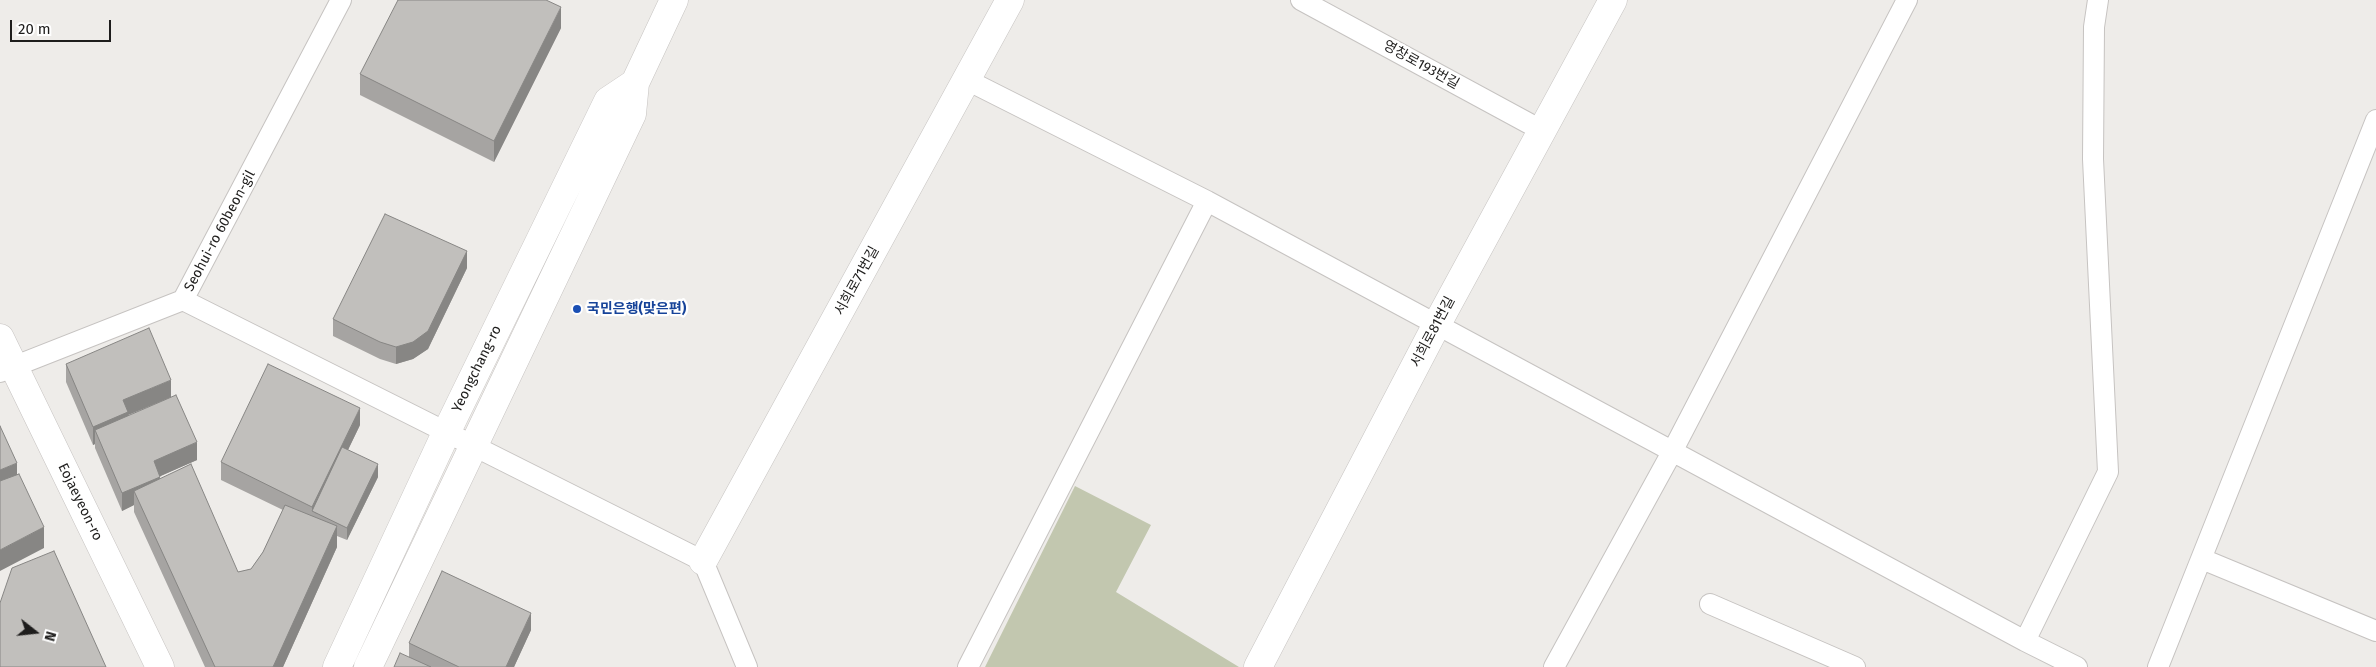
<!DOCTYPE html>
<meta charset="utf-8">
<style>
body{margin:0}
#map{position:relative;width:2376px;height:667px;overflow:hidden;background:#eeece9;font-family:"Fira Sans",sans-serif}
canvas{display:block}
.north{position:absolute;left:10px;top:607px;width:50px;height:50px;-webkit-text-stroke:4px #fff;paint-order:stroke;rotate:106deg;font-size:14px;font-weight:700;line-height:20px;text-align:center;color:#1e1d1c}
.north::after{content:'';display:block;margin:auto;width:18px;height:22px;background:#1e1d1c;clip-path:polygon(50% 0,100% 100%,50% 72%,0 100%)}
.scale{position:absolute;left:10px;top:20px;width:101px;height:22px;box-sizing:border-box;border:2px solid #1e1d1c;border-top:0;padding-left:6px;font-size:15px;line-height:18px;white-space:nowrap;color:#1e1d1c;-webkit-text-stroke:4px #fff;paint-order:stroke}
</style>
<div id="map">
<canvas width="2376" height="667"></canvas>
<div class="north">N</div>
<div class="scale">20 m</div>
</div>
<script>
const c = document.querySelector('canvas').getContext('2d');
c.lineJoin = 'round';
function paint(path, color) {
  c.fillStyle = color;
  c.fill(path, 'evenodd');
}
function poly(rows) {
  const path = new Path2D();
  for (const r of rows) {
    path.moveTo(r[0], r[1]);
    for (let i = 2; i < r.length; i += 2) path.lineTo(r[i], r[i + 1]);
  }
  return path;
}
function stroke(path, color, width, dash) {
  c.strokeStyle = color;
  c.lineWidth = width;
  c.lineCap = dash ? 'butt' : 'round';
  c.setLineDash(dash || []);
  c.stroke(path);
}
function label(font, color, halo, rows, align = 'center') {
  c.font = font + ' "Fira Sans","Noto Sans KR",sans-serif';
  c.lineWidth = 4.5;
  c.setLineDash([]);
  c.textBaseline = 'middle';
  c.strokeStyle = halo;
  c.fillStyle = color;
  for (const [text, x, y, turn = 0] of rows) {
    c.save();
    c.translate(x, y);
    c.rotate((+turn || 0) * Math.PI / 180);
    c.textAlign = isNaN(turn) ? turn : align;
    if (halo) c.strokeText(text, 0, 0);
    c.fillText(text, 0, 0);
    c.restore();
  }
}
paint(poly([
 [1075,486,1151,525,1116,592,1239,667,985,667]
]), '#c2c7af');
const lane = poly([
 [1301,0,1541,130],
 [967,80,1207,201,2025,641,2077,667],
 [183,300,703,561,747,667],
 [0,372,183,300,341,0],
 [2202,559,2376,631],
 [1710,604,1855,667],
 [2025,641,2108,472,2093,159,2094,27,2098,0],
 [968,667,1207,201],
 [1554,667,1672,452,1907,0],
 [2158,667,2376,120]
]);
const street = poly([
 [703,561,1010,0],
 [1258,667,1437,324,1613,0]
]);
const secondary = poly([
 [0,338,160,667],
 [337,667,446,433,608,101,635,83],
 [368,667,632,114,635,83,674,0]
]);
stroke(lane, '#c6c3c1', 22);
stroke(street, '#c6c3c1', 29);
stroke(secondary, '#c6c3c1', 29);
stroke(lane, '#fff', 20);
stroke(street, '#fff', 28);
stroke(secondary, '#fff', 28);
paint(poly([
 [561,28,494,162,360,95,360,74],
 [467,268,428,349,413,359,396,364,380,359,333,336,333,319],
 [66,364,171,397,197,460,160,476,160,479,238,572,251,569,263,552,283,510,221,480,221,462,360,425,348,450,378,477,347,540,337,536,337,547,283,667,205,667,134,512,134,505,122,511,95,448,95,444,93,445,66,382],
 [168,399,128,416,128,415],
 [531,630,514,667,394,667,409,657,409,643]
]), '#a6a4a2');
paint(poly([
 [561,7,561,28,494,162,494,141],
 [467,251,467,268,428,349,413,359,396,364,396,347],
 [171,380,171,397,128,415,128,429,95,430,95,444,93,445,93,427,123,400],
 [360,408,360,425,317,514,312,511,312,507],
 [197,442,197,460,154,479,154,461],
 [17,463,17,480,0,488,0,470],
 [378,464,378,477,347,540,347,528],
 [160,477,160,494,134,491,134,505,122,511,122,493],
 [337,526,337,547,283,667,273,667],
 [44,527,44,548,0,571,0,550],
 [531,613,531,630,514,667,506,667]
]), '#878684');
const building = poly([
 [398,0,546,0,561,7,494,141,360,74,398,0],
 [385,214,467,251,428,331,413,342,396,347,380,342,333,319,385,214],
 [149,328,171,380,123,400,128,412,93,427,66,364,149,328],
 [268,364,360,408,312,507,221,462,268,364],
 [176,395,197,442,154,461,160,477,122,493,95,430,176,395],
 [0,426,17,463,0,470,0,426],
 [342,447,378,464,347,528,312,511,342,447],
 [191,464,238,572,251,569,263,552,285,505,337,526,273,667,215,667,134,491,191,464],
 [19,474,44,527,0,550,0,481,19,474],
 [54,551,106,667,0,667,0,603,12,568,54,551],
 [442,571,531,613,506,667,459,667,409,643,442,571],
 [400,653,431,667,394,667,400,653]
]);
paint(building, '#c1bfbc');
stroke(building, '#878684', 1);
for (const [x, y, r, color] of [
 [577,309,5,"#1a4fb4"]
]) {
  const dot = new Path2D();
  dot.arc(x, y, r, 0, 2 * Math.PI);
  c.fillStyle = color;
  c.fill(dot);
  stroke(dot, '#fff', 2);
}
label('14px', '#1e1d1c', '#fff', [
 ["영창로193번길",1421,65,29],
 ["Seohui-ro 60beon-gil",220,231,-62],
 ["서희로71번길",857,281,-61],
 ["서희로81번길",1433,332,-62],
 ["Yeongchang-ro",477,369,-64],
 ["Eojaeyeon-ro",80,502,64]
]);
label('bold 14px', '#164399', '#fff', [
 ["국민은행(맞은편)",587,309]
], 'left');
</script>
